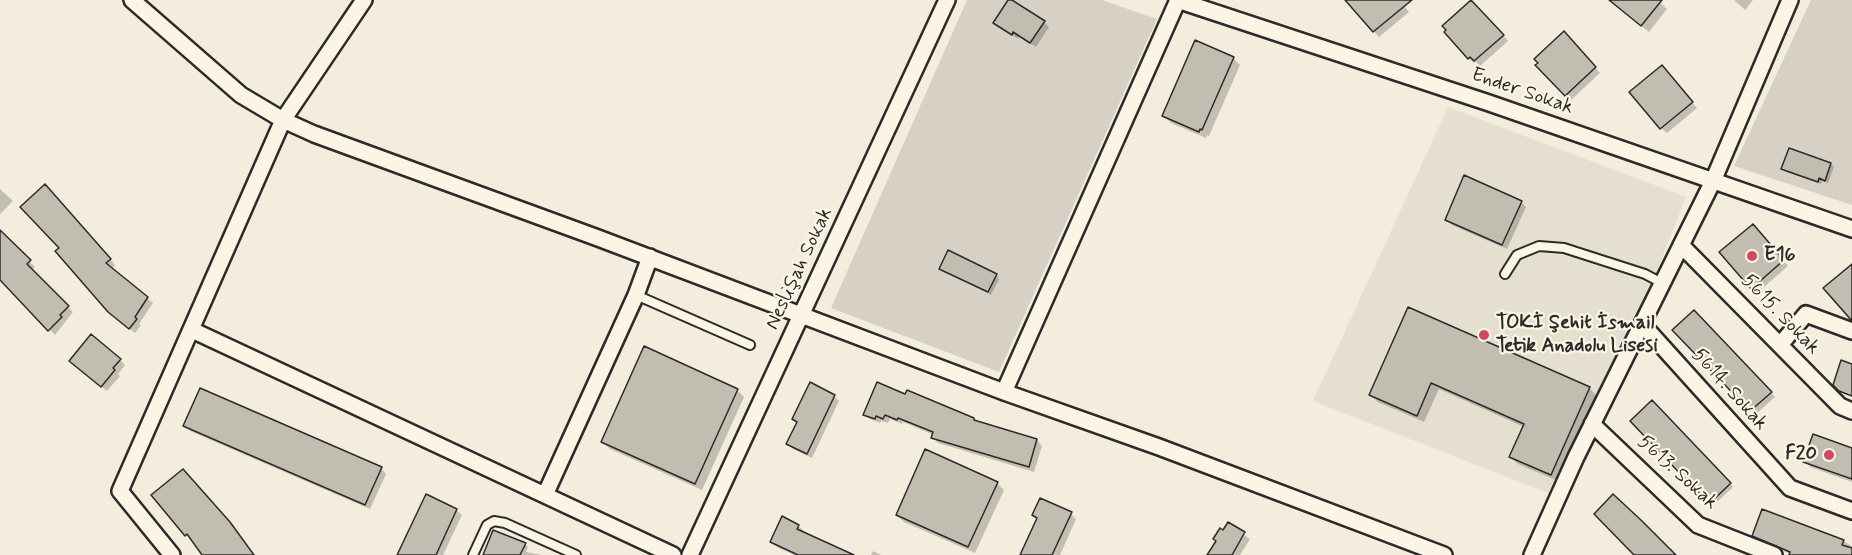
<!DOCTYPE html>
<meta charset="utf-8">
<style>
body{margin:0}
canvas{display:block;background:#f4edde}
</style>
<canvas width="1852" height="555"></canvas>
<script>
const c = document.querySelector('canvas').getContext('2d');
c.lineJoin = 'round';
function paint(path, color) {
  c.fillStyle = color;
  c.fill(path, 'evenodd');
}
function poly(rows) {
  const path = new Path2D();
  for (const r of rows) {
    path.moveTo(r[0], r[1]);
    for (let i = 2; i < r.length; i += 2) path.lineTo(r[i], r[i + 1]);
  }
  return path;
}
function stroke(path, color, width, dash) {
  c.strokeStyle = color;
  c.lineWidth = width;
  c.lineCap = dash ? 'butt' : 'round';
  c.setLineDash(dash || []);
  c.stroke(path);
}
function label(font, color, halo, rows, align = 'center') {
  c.font = font + ' Mynerve,sans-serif';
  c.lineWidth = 4.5;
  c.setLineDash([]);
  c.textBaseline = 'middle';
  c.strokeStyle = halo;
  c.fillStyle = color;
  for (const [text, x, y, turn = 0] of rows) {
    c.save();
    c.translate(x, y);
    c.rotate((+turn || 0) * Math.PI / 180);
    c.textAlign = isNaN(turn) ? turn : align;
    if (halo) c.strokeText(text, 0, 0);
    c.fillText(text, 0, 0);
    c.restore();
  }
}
paint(poly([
 [1448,107,1686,197,1658,268,1548,493,1313,401]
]), '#e5dfd0');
paint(poly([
 [967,0,1102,0,1157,19,999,372,831,308],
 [1811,0,1852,0,1852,205,1734,166]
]), '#d6d1c4');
paint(poly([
 [1347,0,1399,0,1409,12,1379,37],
 [1609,0,1657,0,1667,9,1649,32],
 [1734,0,1753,0,1745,10],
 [1472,1,1508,41,1480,66,1476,62,1474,63,1469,58,1444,26],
 [1044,22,1049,27,1036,47,1019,36,1018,39,995,23],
 [1569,38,1600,73,1571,100,1538,65],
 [1233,58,1240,65,1209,136,1207,135,1206,138,1171,123,1164,116],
 [1667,72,1697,108,1667,133,1661,128],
 [1830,164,1834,167,1828,183,1822,181,1821,184,1786,172,1783,168],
 [0,189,13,201,0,214],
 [51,191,115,265,111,269,153,303,139,324,141,325,135,333,115,317,61,249],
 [1521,202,1526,207,1507,249,1452,225,1446,220],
 [1758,231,1788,266,1757,293,1752,288],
 [4,236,35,267,31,270,73,312,55,335,0,278,0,239],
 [941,269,996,275,999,279,991,295],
 [1409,309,1589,388,1596,395,1558,481,1518,464,1511,457,1524,427,1439,389,1424,422,1378,402,1371,395],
 [1694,312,1775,397,1756,414,1674,330],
 [120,360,125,365,118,374,120,376,107,391,76,366],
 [878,384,976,422,1037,440,1042,446,1034,472,938,443,932,437,934,435,903,422,902,424,890,419,888,423,881,421,880,423,870,419,865,414],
 [737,390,744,397,702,490,610,449,603,442],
 [834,396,839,401,812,458,793,449,788,443,798,423,794,419],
 [1652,402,1733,487,1713,506,1632,421],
 [185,425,381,468,386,474,370,509,190,431],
 [1852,450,1852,482,1810,467,1805,461],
 [997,483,1004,490,975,553,904,522,897,515],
 [456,510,462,515,443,555,399,555],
 [1071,514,1076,519,1060,555,1022,555,1038,520,1033,515],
 [1228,524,1250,539,1240,555,1209,555],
 [798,526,804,531,803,533,850,555,794,555,777,547,772,542],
 [1754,536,1843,541,1852,546,1852,555,1793,555,1757,539],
 [525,544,528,547,526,552,542,555,485,555],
 [873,551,881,555,871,555]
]), '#0003');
const building = poly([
 [1008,0,1012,0,1045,21,1030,43,1013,32,1012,35,993,23,1008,0],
 [1345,0,1412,0,1373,32,1345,0],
 [1471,0,1504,35,1474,61,1470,57,1468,59,1444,32,1446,30,1442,26,1471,0],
 [1609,0,1662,0,1641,26,1609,0],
 [1564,31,1596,67,1565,96,1535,65,1538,63,1534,59,1564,31],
 [1195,40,1234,57,1202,130,1200,129,1199,132,1162,116,1195,40],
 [1662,65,1693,102,1660,129,1629,92,1662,65],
 [1789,148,1831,163,1825,181,1819,178,1818,182,1781,169,1789,148],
 [1464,175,1522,201,1502,245,1445,220,1464,175],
 [45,184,111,259,106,263,148,297,135,317,137,319,129,329,108,312,55,251,59,248,20,207,45,184],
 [1753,224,1784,260,1751,289,1719,252,1753,224],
 [0,230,31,260,27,264,69,306,60,315,62,317,48,331,0,280,0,230],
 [948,250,997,274,988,292,939,269,948,250],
 [1852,264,1852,321,1823,288,1852,264],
 [1408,307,1590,387,1551,475,1509,457,1524,424,1431,383,1417,416,1369,395,1408,307],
 [1694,310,1772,392,1750,411,1672,330,1694,310],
 [91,334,121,359,113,368,115,370,101,387,69,361,91,334],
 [644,346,738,389,695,484,601,442,644,346],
 [1841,360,1852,364,1852,396,1839,391,1833,385,1841,360],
 [810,382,835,395,807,454,786,444,797,422,792,419,810,382],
 [877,382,905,394,907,390,974,418,974,420,1037,439,1029,467,931,438,933,432,898,418,897,420,885,415,883,419,876,416,875,419,863,415,877,382],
 [200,388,382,467,365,505,183,426,200,388],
 [1652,400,1731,483,1709,504,1630,421,1652,400],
 [1813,434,1852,448,1852,479,1803,462,1813,434],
 [925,449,998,482,968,547,896,515,925,449],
 [183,469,230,522,254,555,202,555,187,534,185,536,151,495,183,469],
 [426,494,457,509,436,555,397,555,426,494],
 [1613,494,1642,521,1676,555,1634,555,1594,514,1613,494],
 [1040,498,1072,512,1052,555,1020,555,1037,518,1032,515,1040,498],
 [1762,509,1844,540,1842,545,1852,548,1852,555,1789,555,1790,552,1752,536,1762,509],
 [782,516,799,525,797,529,854,555,798,555,770,542,782,516],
 [1228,522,1245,532,1232,555,1207,555,1216,541,1213,539,1220,528,1223,530,1228,522],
 [493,530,526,543,520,555,483,555,493,530]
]);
paint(building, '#c2bdb1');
stroke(building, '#2b2b2b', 1.5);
const service = poly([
 [1505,274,1517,255,1539,246,1564,248,1645,274,1662,283],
 [636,295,750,345],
 [473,555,487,525,494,521,505,523,576,555]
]);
const minor = poly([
 [132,0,241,95,283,120,314,134,598,238,1004,392,1159,447,1444,555],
 [1177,0,1489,103,1852,229],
 [1681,245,1840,406,1852,411],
 [1642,324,1790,488,1852,511],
 [192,330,673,555],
 [1780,345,1806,314,1852,331],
 [1004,392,1178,0],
 [1592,424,1698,525,1774,555],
 [545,495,636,295,650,257],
 [172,555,120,491,283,120,364,0],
 [690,555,947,0],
 [1532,555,1576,457,1713,181,1790,0]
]);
stroke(service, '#2b2b2b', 12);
stroke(minor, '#2b2b2b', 20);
stroke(service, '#fcf5e5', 8);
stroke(minor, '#fcf5e5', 15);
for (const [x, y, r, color] of [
 [1752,256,6,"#d1495b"],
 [1484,335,6,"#d1495b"],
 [1829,455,6,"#d1495b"]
]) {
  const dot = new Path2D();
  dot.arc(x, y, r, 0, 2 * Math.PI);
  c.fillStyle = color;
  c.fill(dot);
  stroke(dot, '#fcf5e5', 2);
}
label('20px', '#2b2b2b', '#fcf5e5', [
 ["Ender Sokak",1522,92,19],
 ["Neslişah Sokak",800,269,-65],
 ["5615. Sokak",1780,315,46],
 ["5614. Sokak",1729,390,48],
 ["5613. Sokak",1677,473,42]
]);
label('bold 20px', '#2b2b2b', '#fcf5e5', [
 ["E16",1764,256],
 ["TOKİ Şehit İsmail",1496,324],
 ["Tetik Anadolu Lisesi",1496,347],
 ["F20",1817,455,"right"]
], 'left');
</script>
